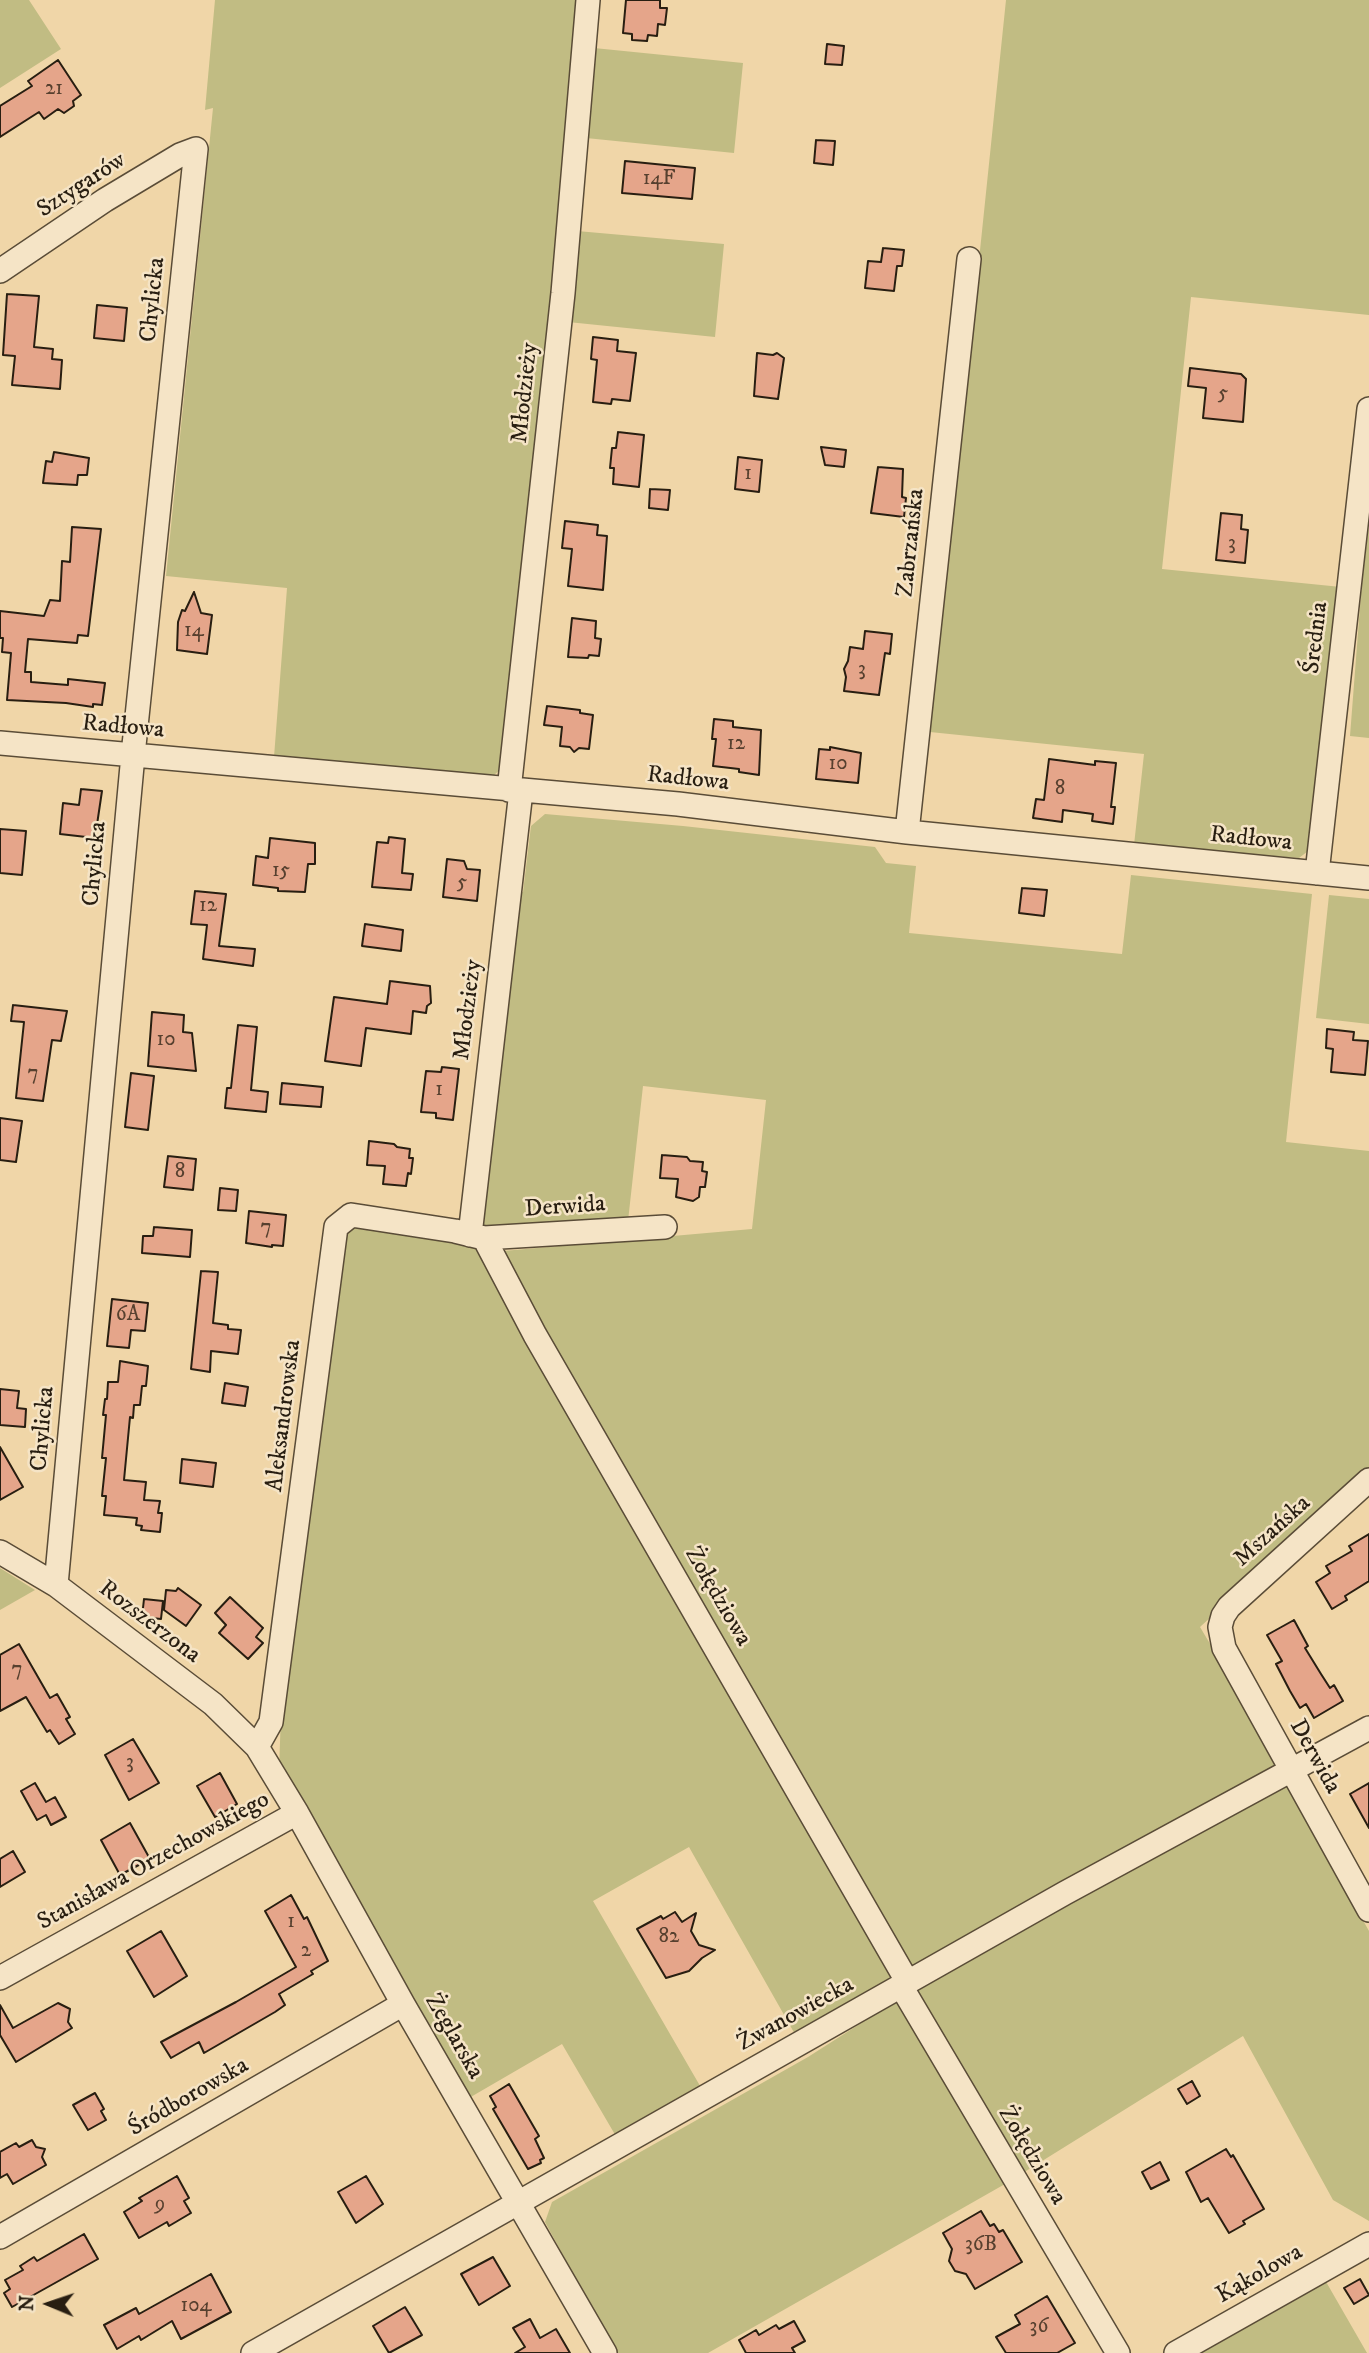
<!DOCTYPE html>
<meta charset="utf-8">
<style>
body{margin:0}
#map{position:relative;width:1369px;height:2353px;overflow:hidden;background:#f0d6a8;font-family:"IM FELL DW Pica",serif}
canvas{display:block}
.north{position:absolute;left:14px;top:2269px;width:70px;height:70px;-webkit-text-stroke:5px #f5e4c6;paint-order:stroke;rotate:272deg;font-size:19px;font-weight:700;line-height:28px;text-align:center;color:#281e11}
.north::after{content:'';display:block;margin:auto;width:24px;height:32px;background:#281e11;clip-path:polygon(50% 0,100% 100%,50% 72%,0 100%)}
</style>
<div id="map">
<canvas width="1369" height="2353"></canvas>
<div class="north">N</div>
</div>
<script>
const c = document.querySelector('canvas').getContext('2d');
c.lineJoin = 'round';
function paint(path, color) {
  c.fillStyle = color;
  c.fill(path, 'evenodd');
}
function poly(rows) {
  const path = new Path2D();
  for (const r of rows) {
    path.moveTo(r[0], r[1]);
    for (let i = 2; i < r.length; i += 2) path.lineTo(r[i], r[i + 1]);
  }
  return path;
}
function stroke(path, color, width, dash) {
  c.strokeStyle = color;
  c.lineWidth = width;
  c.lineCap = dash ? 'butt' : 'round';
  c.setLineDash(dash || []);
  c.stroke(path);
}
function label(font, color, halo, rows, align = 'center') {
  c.font = font + ' "IM FELL DW Pica",serif';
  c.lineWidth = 5;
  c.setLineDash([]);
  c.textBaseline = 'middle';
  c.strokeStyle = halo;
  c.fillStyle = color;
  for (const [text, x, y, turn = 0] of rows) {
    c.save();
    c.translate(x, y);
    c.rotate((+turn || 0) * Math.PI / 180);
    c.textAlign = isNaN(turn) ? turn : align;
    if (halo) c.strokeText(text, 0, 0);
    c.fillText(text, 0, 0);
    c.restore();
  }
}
paint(poly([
 [0,0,29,0,61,49,0,88],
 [215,0,582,0,506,764,492,777,274,757,287,588,166,576,213,108,205,110],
 [1006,0,1369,0,1369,315,1191,297,1162,569,1341,587,1316,845,1299,858,1134,845,1144,754,930,732],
 [594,48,743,63,734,153,586,138],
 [577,231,724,244,715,337,568,322],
 [1369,525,1369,738,1350,736,1362,581],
 [545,814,683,826,875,847,886,863,916,866,909,933,1122,954,1131,875,1312,894,1286,1142,1369,1151,1369,1472,1200,1627,1281,1763,909,1972,587,1406,503,1251,752,1229,766,1100,643,1086,628,1221,476,1232,515,893,523,892,531,826],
 [1329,895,1369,899,1369,1024,1316,1018],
 [348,1226,476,1243,897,1978,796,2036,689,1847,593,1901,703,2091,617,2138,562,2044,469,2098,279,1770,281,1714],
 [0,1568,35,1590,0,1610],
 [1286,1785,1369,1931,1369,2221,1333,2200,1243,2036,1018,2176,910,1987],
 [899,1999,1005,2184,708,2353,616,2353,545,2222,552,2202,808,2057],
 [1325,2280,1367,2353,1195,2353]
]), '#c1bc83');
const building = poly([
 [626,0,660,0,660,8,667,8,665,25,658,24,657,36,648,35,647,41,632,40,632,34,623,33,626,0],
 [827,44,844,46,842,65,825,64,827,44],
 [58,60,81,95,73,101,74,106,64,113,58,109,44,119,39,112,0,137,0,106,32,86,28,81,58,60],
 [816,140,835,141,833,165,814,163,816,140],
 [625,161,695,168,692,199,622,193,625,161],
 [883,248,904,250,902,266,897,266,894,291,865,288,868,261,881,262,883,248],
 [7,294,39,296,34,347,53,349,52,359,62,360,60,389,12,385,15,356,3,355,7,294],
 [97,305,127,308,124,341,94,338,97,305],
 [593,337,618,340,617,351,636,353,630,401,612,399,611,404,593,402,597,360,591,359,593,337],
 [757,353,773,355,777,353,784,358,778,399,754,396,757,353],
 [1190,368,1241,374,1246,379,1243,422,1203,418,1206,388,1188,386,1190,368],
 [618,432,644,435,639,487,613,484,614,468,610,468,612,448,616,448,618,432],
 [821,447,846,450,844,467,825,465,821,447],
 [54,452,89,458,87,475,78,475,77,485,43,483,46,461,52,462,54,452],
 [738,457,762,460,759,492,735,489,738,457],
 [878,467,903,469,902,497,906,498,904,517,871,513,878,467],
 [650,489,670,490,668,510,649,508,650,489],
 [1221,513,1242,515,1241,529,1248,530,1245,563,1216,560,1221,513],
 [565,521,598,525,597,535,607,536,603,590,568,586,572,549,562,548,565,521],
 [72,527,101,529,88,636,78,635,77,643,28,639,25,672,31,672,31,682,68,685,68,679,105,683,102,705,93,704,93,707,66,703,7,700,11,653,2,652,3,638,0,638,0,611,44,616,50,600,60,601,62,561,70,562,72,527],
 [194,592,201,613,212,615,207,654,177,650,178,622,182,610,185,611,194,592],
 [572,618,596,621,595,638,601,639,599,656,589,655,588,658,568,657,572,618],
 [865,631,892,634,890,654,885,653,879,695,844,691,846,677,844,669,848,661,850,647,863,649,865,631],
 [547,706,580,710,580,713,593,715,589,749,579,748,574,752,570,747,560,746,562,727,544,725,547,706],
 [714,719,733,721,733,727,761,730,759,775,739,772,739,769,713,766,716,739,712,739,714,719],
 [830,747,861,753,858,783,816,779,819,749,830,750,830,747],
 [1049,759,1095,765,1095,761,1116,763,1111,807,1115,807,1113,824,1092,821,1093,814,1063,810,1062,822,1033,818,1036,799,1044,800,1049,759],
 [81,789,102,791,95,838,60,834,63,803,79,805,81,789],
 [0,829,26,831,22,875,0,873,0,829],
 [389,837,405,839,402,873,413,874,411,890,372,887,377,842,388,843,389,837],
 [270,838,315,843,315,864,308,864,305,892,278,891,278,888,253,885,256,856,268,858,270,838],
 [447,859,464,861,467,869,480,870,477,901,443,897,447,859],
 [1022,888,1047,890,1044,916,1019,913,1022,888],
 [195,891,226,894,219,946,255,949,253,966,203,959,207,925,191,924,195,891],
 [365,924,403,930,401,951,362,946,365,924],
 [390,981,430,986,431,1003,427,1006,426,1013,413,1011,411,1034,366,1028,361,1066,325,1061,334,997,387,1004,390,981],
 [13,1005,67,1011,61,1041,52,1040,43,1101,16,1098,24,1022,11,1021,13,1005],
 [152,1012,184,1015,183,1032,192,1033,196,1071,148,1066,152,1012],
 [238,1025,257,1027,251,1090,268,1092,266,1112,225,1108,227,1088,231,1088,238,1025],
 [1327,1029,1354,1032,1353,1040,1368,1041,1365,1075,1331,1072,1333,1049,1326,1048,1327,1029],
 [442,1067,459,1069,453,1120,436,1118,436,1113,421,1112,426,1071,441,1072,442,1067],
 [131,1073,154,1076,148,1130,125,1127,131,1073],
 [282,1083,323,1087,321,1107,280,1104,282,1083],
 [0,1118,22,1121,16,1162,0,1160,0,1118],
 [369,1141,394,1144,397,1147,410,1149,409,1158,413,1158,411,1174,408,1173,406,1186,383,1184,385,1166,367,1165,369,1141],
 [662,1155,687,1157,690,1161,703,1162,702,1171,707,1172,705,1187,700,1187,699,1197,693,1201,676,1197,678,1179,660,1178,662,1155],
 [168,1156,196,1159,193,1190,164,1187,168,1156],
 [220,1188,238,1190,236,1211,218,1210,220,1188],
 [249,1211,286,1215,283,1246,272,1245,272,1247,246,1243,249,1211],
 [154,1227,192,1230,190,1257,142,1253,143,1236,153,1236,154,1227],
 [201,1271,218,1272,213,1323,228,1325,228,1329,241,1330,238,1354,211,1351,210,1372,191,1369,201,1271],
 [112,1299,148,1303,145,1331,131,1330,129,1348,107,1346,112,1299],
 [120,1361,148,1366,146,1386,142,1386,140,1405,134,1405,133,1418,130,1417,124,1480,146,1482,144,1500,160,1501,158,1513,162,1513,160,1532,141,1530,142,1526,136,1525,137,1518,104,1515,106,1496,102,1496,106,1458,102,1458,106,1415,103,1415,105,1399,107,1399,108,1382,118,1382,120,1361],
 [225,1383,248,1387,245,1406,222,1403,225,1383],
 [0,1389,19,1391,17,1408,26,1409,25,1427,0,1425,0,1389],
 [0,1447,23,1487,0,1500,0,1447],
 [182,1459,216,1463,213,1487,180,1483,182,1459],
 [1369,1534,1369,1581,1345,1596,1347,1600,1332,1609,1316,1582,1330,1573,1326,1566,1352,1551,1349,1546,1369,1534],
 [178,1588,201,1605,186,1626,164,1610,166,1590,176,1591,178,1588],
 [230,1597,263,1628,256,1637,263,1643,248,1659,219,1633,226,1625,215,1613,230,1597],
 [144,1599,163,1601,161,1619,142,1617,144,1599],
 [1294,1620,1308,1646,1305,1648,1321,1674,1330,1688,1334,1685,1343,1701,1314,1718,1306,1704,1300,1708,1290,1691,1276,1664,1282,1661,1267,1635,1294,1620],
 [19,1644,50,1698,57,1694,70,1717,66,1719,75,1734,59,1744,50,1730,47,1732,26,1697,0,1711,0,1655,19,1644],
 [133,1739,159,1783,129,1800,105,1755,133,1739],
 [220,1773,237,1804,215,1817,197,1786,220,1773],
 [35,1783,46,1802,55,1797,66,1817,51,1825,46,1815,37,1820,21,1791,35,1783],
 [1369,1783,1369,1828,1350,1794,1369,1783],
 [130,1823,150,1859,120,1875,101,1840,130,1823],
 [13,1851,25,1872,0,1887,0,1859,13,1851],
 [291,1895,304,1919,307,1917,328,1961,311,1971,313,1974,279,1994,285,2005,275,2012,204,2053,199,2042,171,2058,161,2042,236,2002,296,1967,265,1911,291,1895],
 [675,1912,682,1922,696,1913,691,1931,699,1945,715,1950,702,1958,689,1971,666,1978,637,1929,661,1916,663,1919,675,1912],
 [161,1931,187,1976,154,1997,127,1951,161,1931],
 [58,2003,70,2009,68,2022,72,2028,16,2062,0,2035,0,2005,13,2028,58,2003],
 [1192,2081,1200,2096,1187,2104,1178,2089,1192,2081],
 [509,2084,539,2136,535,2139,544,2158,540,2160,541,2163,528,2169,493,2109,496,2107,490,2096,509,2084],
 [95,2093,104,2109,101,2111,106,2120,88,2130,73,2105,95,2093],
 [32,2140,36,2147,45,2149,42,2157,46,2165,13,2184,7,2174,0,2178,0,2152,16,2143,19,2147,32,2140],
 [1226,2149,1231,2157,1233,2155,1264,2209,1243,2221,1245,2224,1229,2233,1208,2198,1201,2202,1186,2172,1226,2149],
 [1160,2162,1169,2180,1151,2189,1142,2172,1160,2162],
 [177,2176,189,2198,184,2201,191,2213,169,2226,167,2222,139,2238,124,2212,142,2201,139,2198,177,2176],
 [366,2176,383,2204,356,2223,338,2192,366,2176],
 [981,2211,990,2226,994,2224,999,2232,1003,2230,1022,2262,975,2289,966,2274,955,2271,949,2261,952,2249,943,2233,981,2211],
 [84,2234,98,2259,12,2307,4,2293,10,2289,5,2280,23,2270,20,2266,34,2257,37,2261,84,2234],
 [493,2257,510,2286,479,2305,461,2274,493,2257],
 [211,2274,231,2312,181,2339,172,2321,141,2340,139,2336,117,2349,104,2325,136,2308,139,2314,211,2274],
 [1360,2279,1369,2295,1354,2304,1344,2288,1360,2279],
 [1047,2296,1075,2343,1057,2353,1006,2353,996,2337,1020,2324,1015,2315,1047,2296],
 [405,2307,422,2335,389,2353,373,2326,405,2307],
 [530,2319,540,2338,556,2329,570,2353,515,2353,525,2347,513,2328,530,2319],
 [794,2321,805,2341,792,2348,795,2353,746,2353,739,2340,756,2330,759,2335,776,2325,779,2329,794,2321]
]);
paint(building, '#e5a58a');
stroke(building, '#281e11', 2);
const minor = poly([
 [0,271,105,200,180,155,196,149,133,755,56,1585],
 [0,743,678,804,907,832,1369,878],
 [509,790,563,293,588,0],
 [907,832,969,259],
 [1317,873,1369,409],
 [470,1235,521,791],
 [484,1238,535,1335,907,1981],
 [1369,1480,1229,1607,1223,1616,1220,1627,1224,1648,1369,1910],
 [0,1552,56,1585,213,1704,257,1747,297,1813,403,2004,605,2353],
 [257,1747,271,1722,336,1227,351,1215,455,1231,484,1238,665,1227],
 [0,1978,297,1813],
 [901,1986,1118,2353],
 [0,2237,403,2004],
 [253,2353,1065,1893,1369,1728],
 [1176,2353,1369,2244]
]);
stroke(minor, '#5a4c37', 26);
stroke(minor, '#f5e4c6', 23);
label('21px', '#57402f', null, [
 ["21",54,90],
 ["14F",659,180],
 ["5",1223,395],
 ["1",748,475],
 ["3",1232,545],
 ["14",194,632],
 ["3",862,671],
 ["12",736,745],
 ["10",838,765],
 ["8",1060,790],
 ["15",281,872],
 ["5",462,884],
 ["12",208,907],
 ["10",166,1041],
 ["7",33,1075],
 ["1",439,1091],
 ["8",180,1173],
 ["7",266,1229],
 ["6A",128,1316],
 ["7",17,1671],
 ["3",130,1764],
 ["1",291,1923],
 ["82",669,1938],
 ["2",306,1952],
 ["9",160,2206],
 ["36B",981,2246],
 ["104",196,2307],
 ["36",1039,2328]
]);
label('24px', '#281e11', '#f5e4c6', [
 ["Sztygarów",82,186,-33],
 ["Chylicka",154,300,-84],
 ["Młodzieży",526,393,-84],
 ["Zabrzańska",912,543,-84],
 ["Średnia",1317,638,-83],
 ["Radłowa",123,728,5],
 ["Radłowa",688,780,6],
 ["Radłowa",1251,840,6],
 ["Chylicka",96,864,-85],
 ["Młodzieży",469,1010,-83],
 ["Derwida",565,1208,-4],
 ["Aleksandrowska",285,1416,-83],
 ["Chylicka",44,1429,-85],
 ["Mszańska",1273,1532,-42],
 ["Żołędziowa",717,1597,60],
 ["Rozszerzona",149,1623,37],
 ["Derwida",1314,1757,61],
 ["Stanisława Orzechowskiego",154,1862,-29],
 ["Żwanowiecka",796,2015,-29],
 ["Żeglarska",453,2037,60],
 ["Śródborowska",189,2098,-30],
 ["Żołędziowa",1031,2156,59],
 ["Kąkolowa",1260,2275,-30]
]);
</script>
